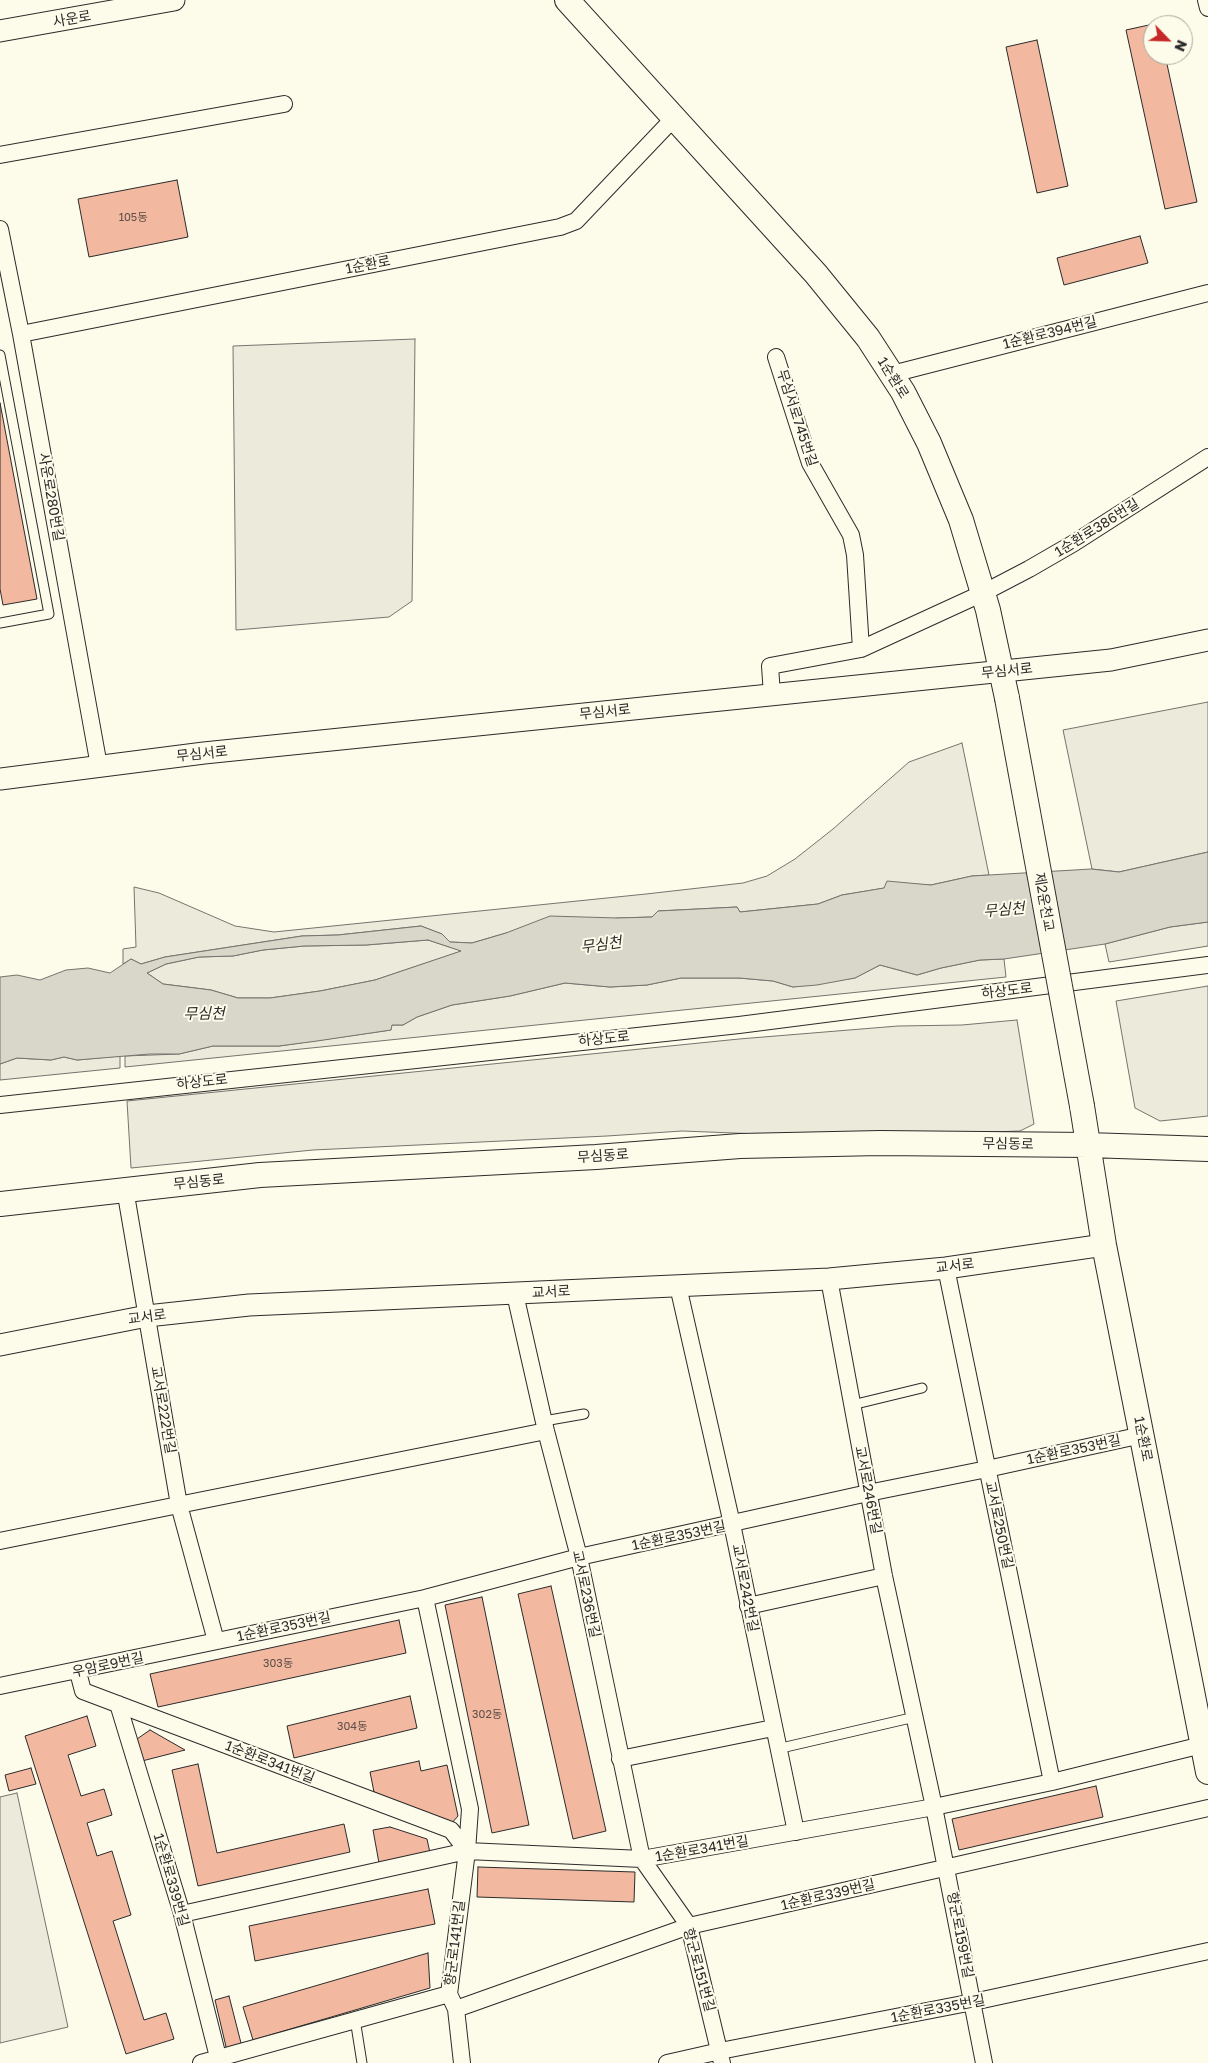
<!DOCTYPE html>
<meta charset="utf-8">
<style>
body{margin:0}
#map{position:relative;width:1208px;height:2063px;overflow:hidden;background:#fdfbea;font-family:"Golos Text",sans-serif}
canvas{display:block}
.north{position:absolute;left:1143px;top:15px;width:50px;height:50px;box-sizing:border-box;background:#fdfbea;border:1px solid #a9a89e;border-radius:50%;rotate:114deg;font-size:14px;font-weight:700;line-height:20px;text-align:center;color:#2b2b2b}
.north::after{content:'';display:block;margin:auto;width:18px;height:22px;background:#c62828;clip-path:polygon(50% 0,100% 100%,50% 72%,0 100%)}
</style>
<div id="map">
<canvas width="1208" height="2063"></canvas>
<div class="north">N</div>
</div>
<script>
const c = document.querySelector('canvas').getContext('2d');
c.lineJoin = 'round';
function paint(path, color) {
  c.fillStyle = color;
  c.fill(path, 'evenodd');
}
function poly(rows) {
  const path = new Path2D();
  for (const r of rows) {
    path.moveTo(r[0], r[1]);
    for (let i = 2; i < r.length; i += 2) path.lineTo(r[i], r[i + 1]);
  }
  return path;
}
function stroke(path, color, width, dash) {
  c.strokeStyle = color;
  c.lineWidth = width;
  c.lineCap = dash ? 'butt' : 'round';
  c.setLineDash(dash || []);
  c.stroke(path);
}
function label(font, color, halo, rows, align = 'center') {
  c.font = font + ' "Golos Text","Noto Sans KR",sans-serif';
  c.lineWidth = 4;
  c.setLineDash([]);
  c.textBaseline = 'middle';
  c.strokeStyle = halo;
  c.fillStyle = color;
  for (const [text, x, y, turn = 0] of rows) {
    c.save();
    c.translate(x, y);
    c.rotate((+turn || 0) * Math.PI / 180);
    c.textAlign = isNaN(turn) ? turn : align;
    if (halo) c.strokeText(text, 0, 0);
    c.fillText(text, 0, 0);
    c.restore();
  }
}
const green = poly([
 [415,339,412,601,389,617,236,630,233,346,415,339],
 [1208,702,1208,852,1119,872,1092,869,1063,730,1208,702],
 [962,743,989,875,972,876,931,885,911,884,885,888,842,895,818,904,740,912,737,907,658,911,652,917,617,918,506,933,472,943,450,942,442,934,421,926,338,935,302,936,165,957,141,964,131,959,123,964,123,949,136,947,134,887,159,893,235,926,274,932,646,894,743,883,767,876,795,859,833,829,909,762,962,743],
 [1208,922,1208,946,1109,962,1105,944,1170,927,1208,922],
 [428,940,462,951,375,980,320,991,270,998,238,998,211,990,163,984,147,973,166,964,199,957,233,956,263,950,304,946,366,945,428,940],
 [1004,959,1006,977,125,1067,125,1056,179,1054,213,1046,279,1046,391,1030,391,1025,403,1025,417,1017,452,1005,510,996,565,983,610,987,647,985,681,978,739,978,773,981,793,987,855,978,880,965,917,975,941,968,980,960,1004,959],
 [1208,986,1208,1116,1160,1121,1135,1108,1116,1001,1208,986],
 [1017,1020,1034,1124,1020,1131,900,1135,786,1135,682,1131,607,1136,313,1150,131,1168,127,1101,739,1039,898,1026,962,1025,1017,1020],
 [120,1056,120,1068,0,1080,0,1064,17,1058,51,1060,64,1057,77,1060,120,1056],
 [17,1793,68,2027,0,2043,0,1797,17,1793]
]);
paint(green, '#ecebdb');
stroke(green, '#74746e', 1);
const water = poly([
 [1208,852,1208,922,1170,927,1105,944,1004,959,980,960,941,968,917,975,880,965,855,978,817,985,793,987,773,981,739,978,681,978,647,985,610,987,565,983,510,996,452,1005,417,1017,403,1025,392,1025,391,1030,317,1041,279,1046,213,1046,179,1054,150,1054,77,1060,64,1057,51,1060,17,1058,0,1064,0,977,17,975,40,980,66,970,88,968,110,973,131,959,141,964,165,957,302,936,338,935,421,926,442,934,450,942,472,943,506,933,550,916,617,918,652,917,658,911,737,907,740,912,818,904,842,895,884,888,887,881,931,885,972,876,1091,869,1119,872,1208,852],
 [428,940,461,951,375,980,320,991,270,998,238,998,211,990,163,984,147,973,166,964,199,957,233,956,263,950,304,946,366,945,428,940]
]);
paint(water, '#d8d7c9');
stroke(water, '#74746e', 1);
const building = poly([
 [1158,23,1159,25,1153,25,1153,55,1165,55,1197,202,1165,209,1126,30,1158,23],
 [1037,40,1068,186,1037,193,1006,47,1037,40],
 [177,180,188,237,89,257,78,199,177,180],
 [1140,236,1148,263,1064,285,1057,258,1140,236],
 [0,403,37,599,3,605,0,589,0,403],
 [551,1586,606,1831,573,1839,518,1594,551,1586],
 [482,1597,529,1825,492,1833,445,1605,482,1597],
 [399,1620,406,1653,158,1707,150,1674,399,1620],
 [410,1696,417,1728,294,1758,287,1726,410,1696],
 [87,1716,96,1746,68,1755,81,1796,104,1789,112,1815,87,1823,97,1856,112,1851,131,1915,113,1921,144,2020,166,2013,174,2039,126,2054,25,1736,87,1716],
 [150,1730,185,1750,142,1761,137,1739,150,1730],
 [419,1761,421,1771,447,1765,458,1816,450,1825,374,1792,370,1772,419,1761],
 [198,1764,217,1853,344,1824,350,1852,198,1886,172,1770,198,1764],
 [31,1768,36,1784,9,1791,5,1775,31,1768],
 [1096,1786,1103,1817,959,1850,952,1819,1096,1786],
 [390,1827,427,1839,430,1853,379,1863,373,1830,390,1827],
 [478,1867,635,1872,634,1902,477,1897,478,1867],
 [428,1889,435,1924,255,1961,249,1926,428,1889],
 [428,1953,430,1988,253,2040,243,2007,428,1953],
 [229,1996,242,2047,227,2051,215,2000,229,1996]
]);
paint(building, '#f2b8a0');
stroke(building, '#2b2b2b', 1);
const service = poly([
 [0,355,49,614,0,623],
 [852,1405,922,1388],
 [544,1421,584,1414],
 [777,1749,915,1717],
 [355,2019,362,2063]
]);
const minor = poly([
 [1206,0,1208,8],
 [0,155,284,104],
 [0,229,21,334,99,766],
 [21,334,560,227,576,221,673,119],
 [776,357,810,463,851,535,855,555,861,649],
 [892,374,1208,293],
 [772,695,770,666,861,649,983,593,1029,569,1074,543,1208,457],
 [0,1105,739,1025,1208,965],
 [125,1189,179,1505,216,1641],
 [946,1268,1052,1782],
 [829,1279,884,1576,934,1807,984,2063],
 [678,1286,732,1524,796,1832],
 [515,1294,546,1431,579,1557,642,1859,689,1926,722,2063],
 [0,1541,546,1431],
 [425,1598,470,1809,467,1851,449,1994,456,2009,462,2063],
 [748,1606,884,1576],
 [78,1672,83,1691,451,1830,467,1851],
 [0,1686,425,1598,579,1557,868,1493,987,1469,1142,1435],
 [118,1704,182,1914,218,2057],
 [620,1759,773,1728],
 [182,1914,467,1851,642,1859,934,1807,1052,1782,1202,1745],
 [456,2009,689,1926,1208,1808],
 [201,2063,449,1994],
 [667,2063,720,2051,973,2002,1208,1951]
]);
const tertiary = poly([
 [0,31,174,0],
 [0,779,204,753,1111,660,1208,640],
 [0,1345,147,1316,249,1305,829,1279,946,1268,1104,1245]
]);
const secondary = poly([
 [567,0,816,274,868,338,903,392,929,443,961,520,988,610,1007,698],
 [1082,1106,1104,1245,1208,1772],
 [0,1204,260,1175,596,1157,740,1146,880,1143,1088,1145,1208,1149]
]);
stroke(service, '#2b2b2b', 11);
stroke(minor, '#2b2b2b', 18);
stroke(tertiary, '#2b2b2b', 23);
stroke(secondary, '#2b2b2b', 26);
stroke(service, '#fdfbea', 9);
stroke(minor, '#fdfbea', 16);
stroke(tertiary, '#fdfbea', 21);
stroke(secondary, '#fdfbea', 24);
const secondaryBridge = poly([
 [1007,698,1082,1106]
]);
stroke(secondaryBridge, '#2b2b2b', 26, []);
stroke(secondaryBridge, '#fdfbea', 24);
label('11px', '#5d4e48', null, [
 ["105동",133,218],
 ["303동",278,1664],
 ["302동",487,1715],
 ["304동",352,1727]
]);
label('14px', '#2b2b2b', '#fdfbea', [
 ["사운로",72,19,-10],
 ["1순환로",368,265,-11],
 ["1순환로394번길",1050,333,-14],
 ["1순환로",893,378,58],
 ["무심서로745번길",797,418,72],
 ["사운로280번길",51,497,80],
 ["1순환로386번길",1097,528,-32],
 ["무심서로",1007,671,-6],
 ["무심서로",605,712,-6],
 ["무심서로",202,754,-6],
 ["제2운천교",1044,902,80],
 ["하상도로",1007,991,-7],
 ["하상도로",604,1039,-6],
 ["하상도로",202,1082,-6],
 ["무심동로",1008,1144,1],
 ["무심동로",603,1156,-4],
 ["무심동로",199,1182,-6],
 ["교서로",955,1266,-7],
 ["교서로",551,1292,-3],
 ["교서로",147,1317,-8],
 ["교서로222번길",163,1410,80],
 ["1순환로",1143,1439,79],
 ["1순환로353번길",1074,1450,-12],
 ["교서로246번길",868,1490,79],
 ["교서로250번길",999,1525,78],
 ["1순환로353번길",679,1536,-12],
 ["교서로242번길",745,1588,79],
 ["교서로236번길",586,1594,78],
 ["1순환로353번길",284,1627,-12],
 ["우암로9번길",108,1665,-12],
 ["1순환로341번길",270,1762,21],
 ["1순환로341번길",702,1849,-10],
 ["1순환로339번길",171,1880,74],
 ["1순환로339번길",828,1895,-13],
 ["향군로159번길",960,1935,79],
 ["향군로141번길",455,1943,-83],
 ["향군로151번길",699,1970,75],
 ["1순환로335번길",938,2009,-11]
]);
label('italic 15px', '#2b2b2b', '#fdfbea', [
 ["무심천",1004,910,-5],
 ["무심천",601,945,-8],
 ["무심천",204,1014,-1]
]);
</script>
